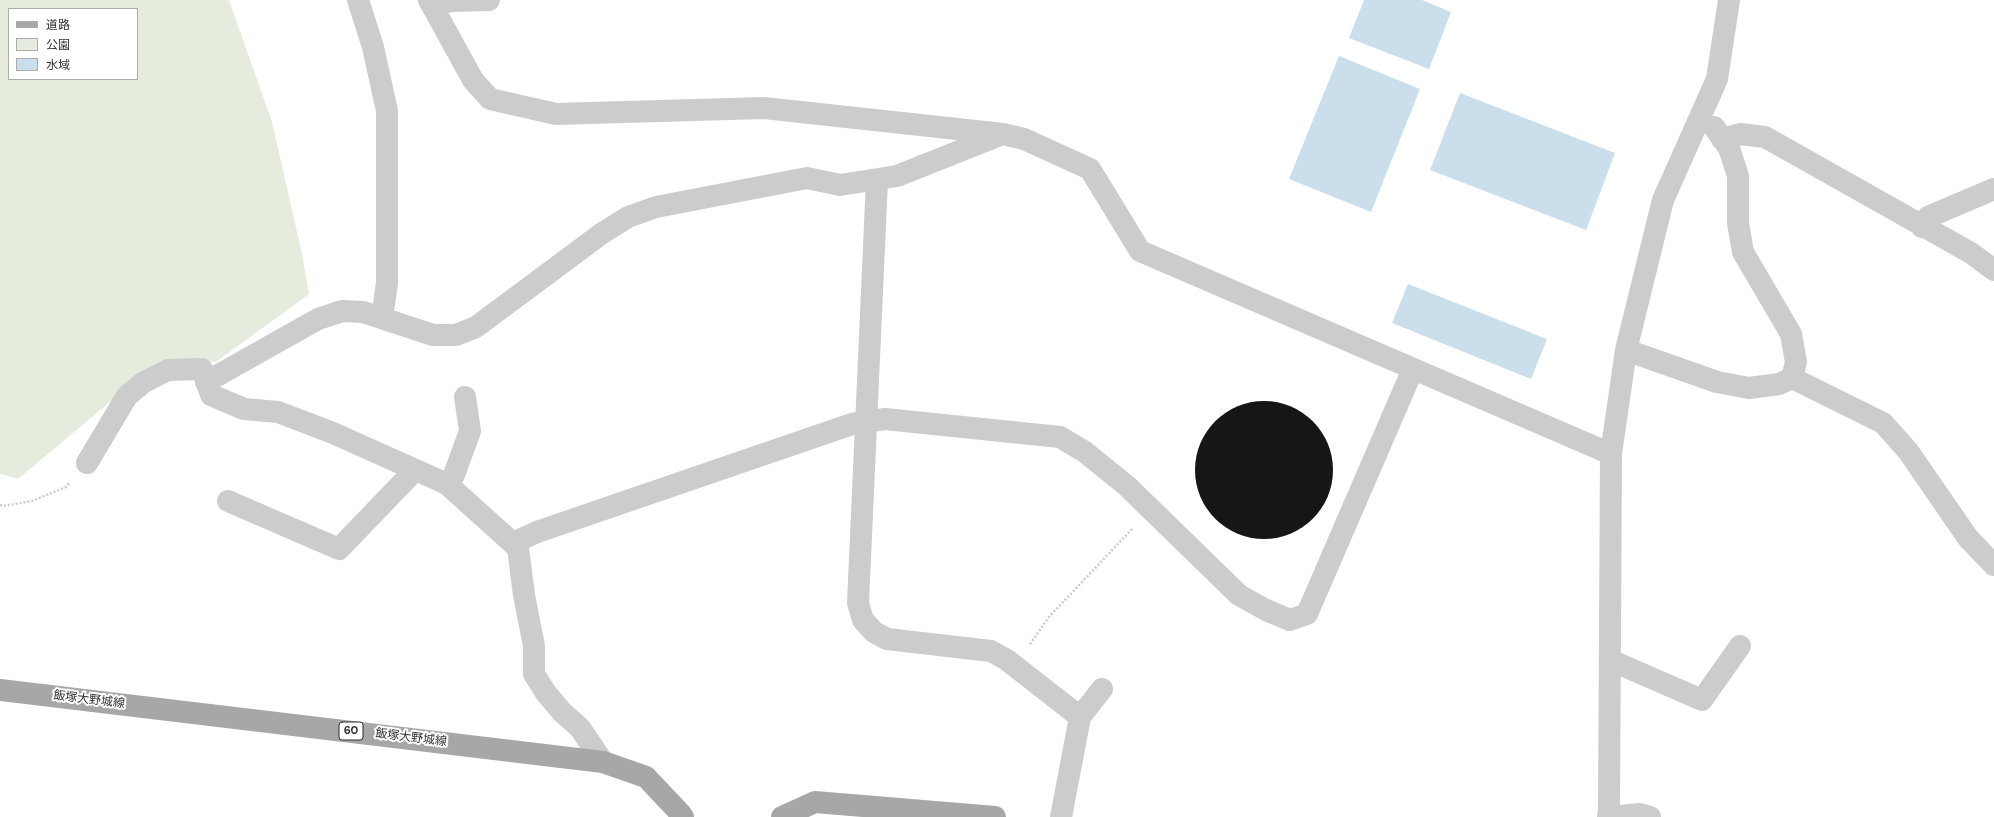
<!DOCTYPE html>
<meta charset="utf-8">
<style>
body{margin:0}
#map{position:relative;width:1994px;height:817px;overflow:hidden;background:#fff;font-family:"DM Sans","Noto Sans JP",sans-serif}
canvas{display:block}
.legend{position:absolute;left:8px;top:8px;width:130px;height:72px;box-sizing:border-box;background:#fff;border:1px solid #acacac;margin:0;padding:5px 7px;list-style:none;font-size:12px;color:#2f2f2f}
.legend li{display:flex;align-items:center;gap:8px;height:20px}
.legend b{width:20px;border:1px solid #acacac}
</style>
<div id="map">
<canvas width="1994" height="817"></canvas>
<ul class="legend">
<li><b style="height:5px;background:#a7a7a7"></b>道路</li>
<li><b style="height:11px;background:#e5ecdd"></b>公園</li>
<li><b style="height:11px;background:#cadfeb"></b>水域</li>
</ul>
</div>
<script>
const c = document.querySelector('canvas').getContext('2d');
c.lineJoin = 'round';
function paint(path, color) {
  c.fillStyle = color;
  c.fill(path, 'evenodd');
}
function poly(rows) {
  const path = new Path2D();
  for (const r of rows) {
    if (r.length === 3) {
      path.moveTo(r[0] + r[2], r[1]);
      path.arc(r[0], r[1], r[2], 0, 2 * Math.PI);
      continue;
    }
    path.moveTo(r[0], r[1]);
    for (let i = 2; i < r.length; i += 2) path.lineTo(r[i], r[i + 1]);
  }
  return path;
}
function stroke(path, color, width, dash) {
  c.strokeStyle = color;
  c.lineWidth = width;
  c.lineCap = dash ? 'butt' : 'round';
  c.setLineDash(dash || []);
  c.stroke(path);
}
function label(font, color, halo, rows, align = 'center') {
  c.font = font + ' "DM Sans","Noto Sans JP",sans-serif';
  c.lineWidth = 4;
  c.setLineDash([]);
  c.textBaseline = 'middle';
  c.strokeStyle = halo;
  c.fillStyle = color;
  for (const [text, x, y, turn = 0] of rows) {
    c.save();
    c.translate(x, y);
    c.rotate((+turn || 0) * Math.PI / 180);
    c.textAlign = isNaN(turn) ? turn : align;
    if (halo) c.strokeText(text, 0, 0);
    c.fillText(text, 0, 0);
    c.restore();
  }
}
paint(poly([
 [0,0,229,0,272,122,302,254,309,294,216,362,163,362,130,385,18,479,0,474],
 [9,9,137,9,137,79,9,79]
]), '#e5ecdd');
paint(poly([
 [1364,0,1422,0,1451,12,1429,69,1349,38],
 [1339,56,1420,89,1371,212,1289,179],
 [1460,93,1615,153,1586,230,1430,170],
 [1408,284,1547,339,1531,379,1392,323]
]), '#cadfeb');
paint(poly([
 [1264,470,69]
]), '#161616');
stroke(poly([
 [0,505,3,506,32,501,66,487,69,483],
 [1030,644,1049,617,1133,528]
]), '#ccc', 2.5, [2, 2]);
stroke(poly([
 [358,0,373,47,387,111,387,283,382,318],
 [429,0,473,80,490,99,556,114,764,108,1003,134,1024,139,1090,169,1140,251,1611,454],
 [432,4,452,1,489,0],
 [1714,127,1729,148,1738,176,1738,223,1743,252,1791,334,1796,362,1792,378],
 [1722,139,1741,134,1765,137,1971,253,1994,270],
 [877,180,858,603,863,620,874,632,887,639,991,651,1007,660,1080,717],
 [1922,227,1928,217,1994,189],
 [1626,350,1717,382,1749,388,1779,384,1792,378,1883,423,1908,451,1968,538,1994,565],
 [206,382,318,319,342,311,363,312,433,335,456,335,476,327,601,234,628,217,656,207,807,178,840,185,897,176,1000,135],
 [87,463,127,396,144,382,168,370,202,369,211,395,244,409,278,412,333,433,447,484,518,548,524,595,534,646,534,674,546,693,562,712,580,728,603,762],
 [447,484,454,475,470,431,465,397],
 [228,501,339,549,415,470],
 [513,543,537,532,852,424,885,419,1060,437,1085,452,1127,486,1239,595,1266,610,1290,620,1307,614,1413,369],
 [1610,660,1702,700,1740,646],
 [1061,817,1080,717,1102,689],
 [1608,817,1609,808,1611,454,1626,350,1663,200,1717,79,1729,0],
 [1610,817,1640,814,1650,817]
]), '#ccc', 22);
stroke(poly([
 [0,690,603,762,646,777,681,814,683,817],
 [782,817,815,802,995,817]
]), '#a7a7a7', 22);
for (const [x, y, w] of [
 [351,731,24]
]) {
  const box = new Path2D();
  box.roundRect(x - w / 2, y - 9, w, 18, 3);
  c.fillStyle = '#fff';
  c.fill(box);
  stroke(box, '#2f2f2f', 1);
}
label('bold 11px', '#2f2f2f', null, [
 ["60",351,731]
]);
label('12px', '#2f2f2f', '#fff', [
 ["飯塚大野城線",89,700,7],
 ["飯塚大野城線",411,738,7]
]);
</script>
